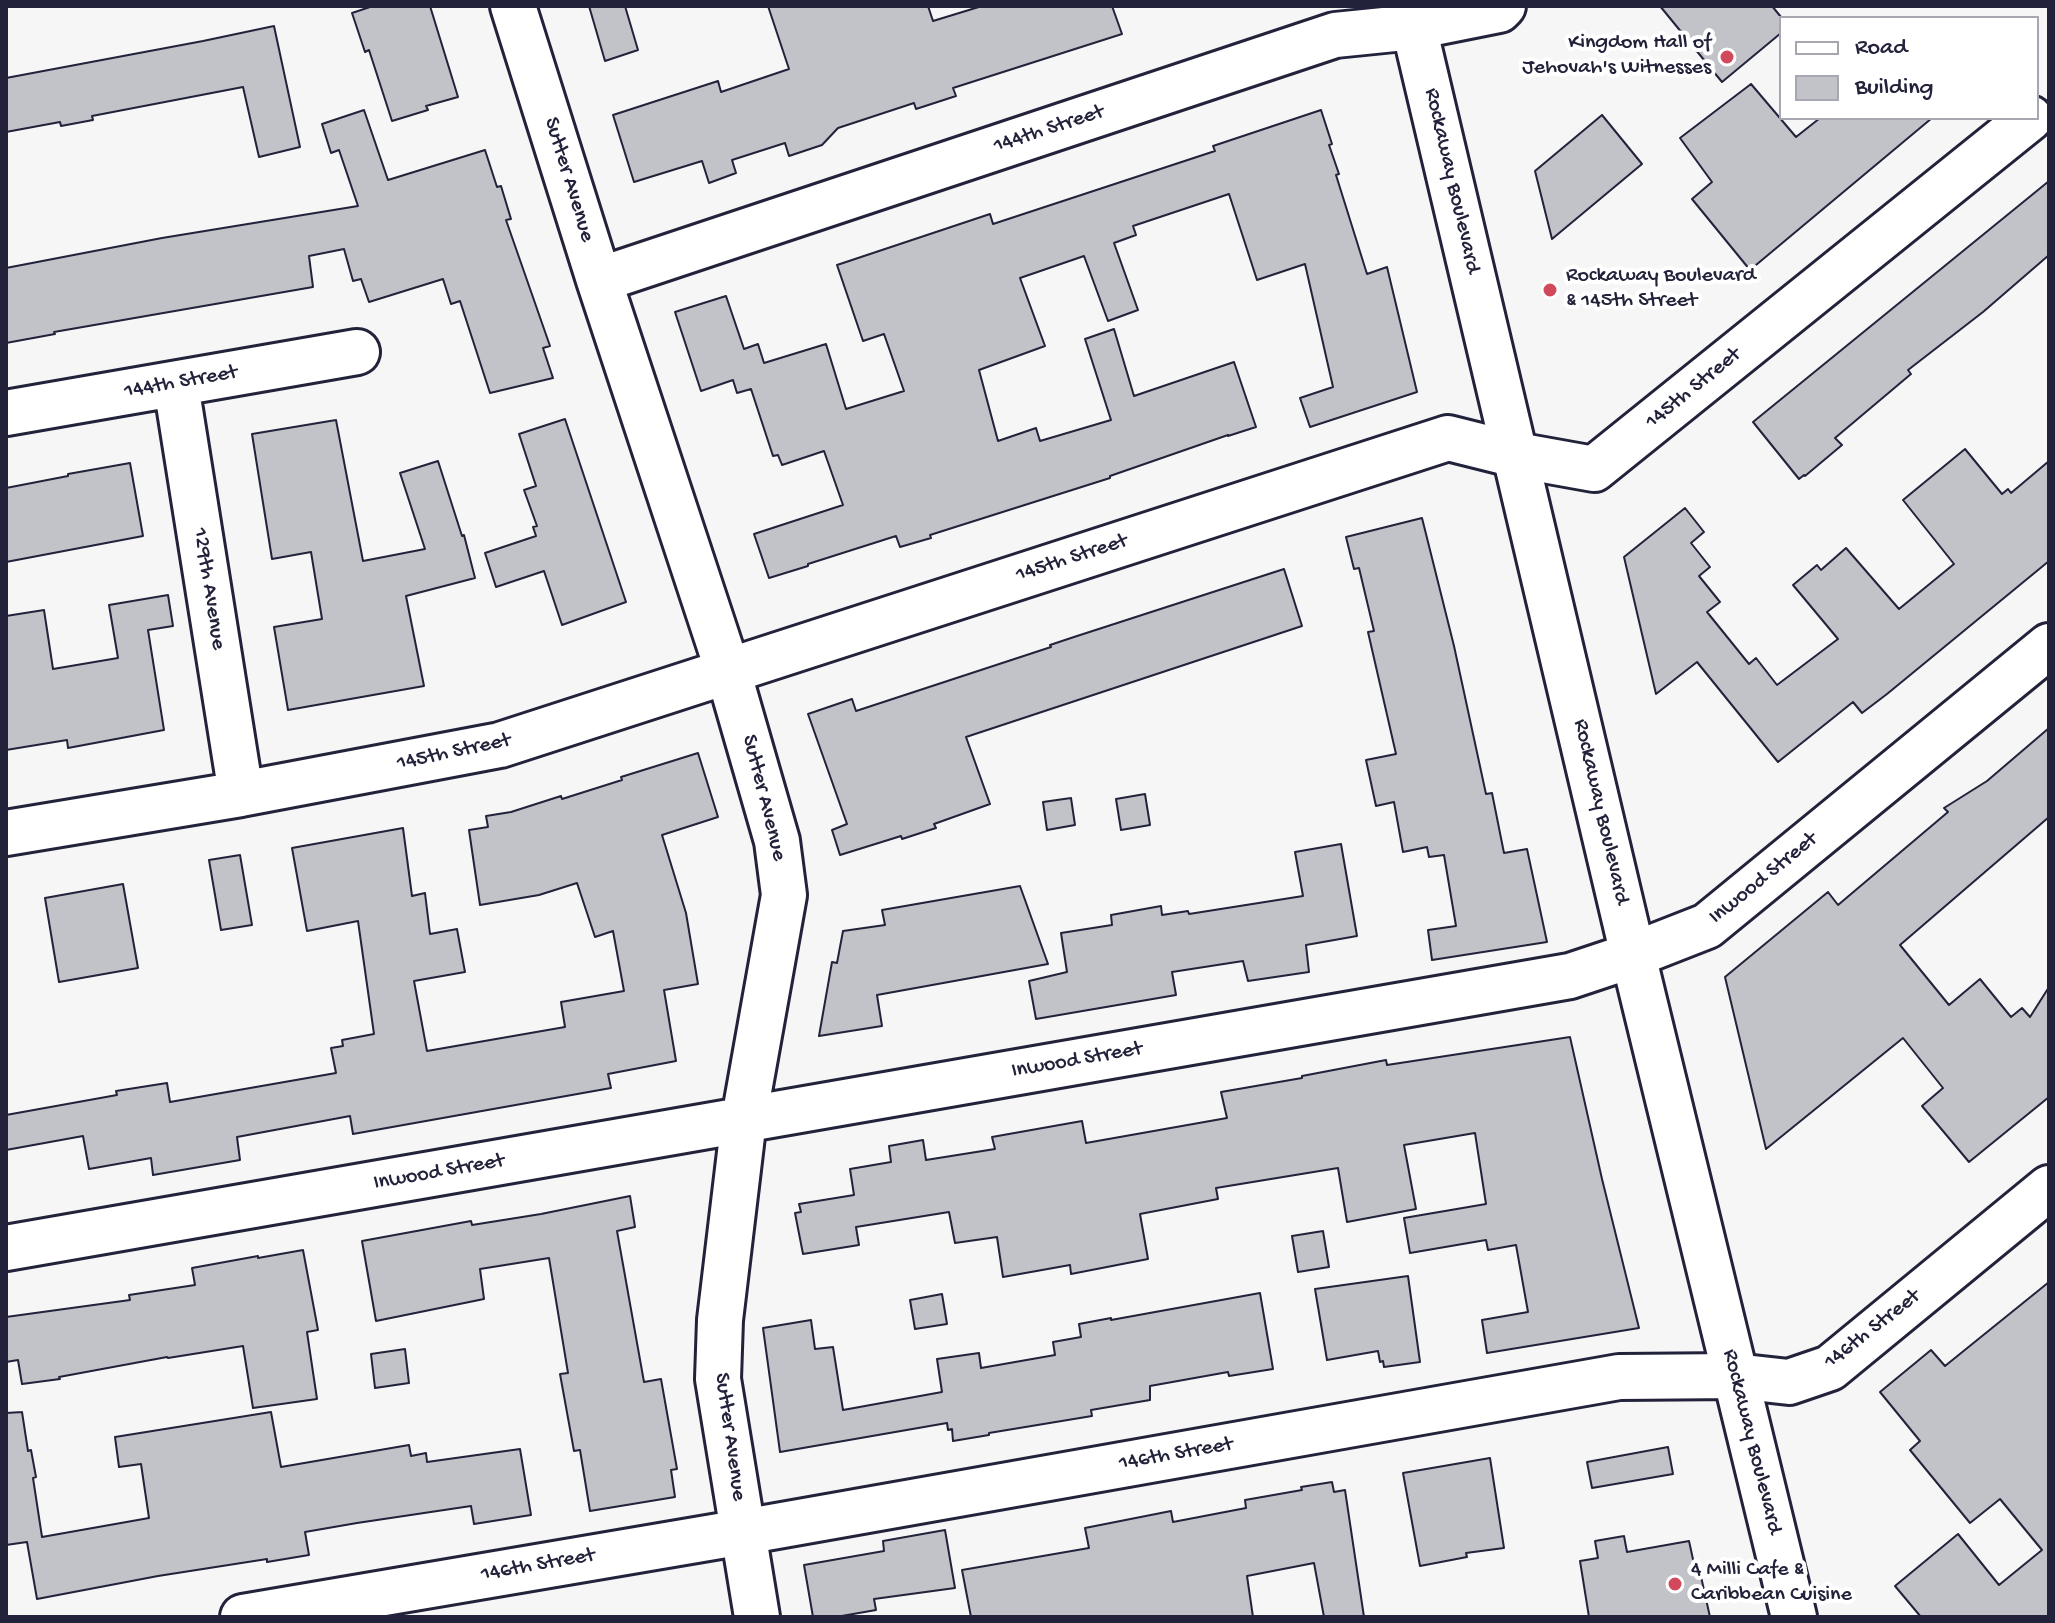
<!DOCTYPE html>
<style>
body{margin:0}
#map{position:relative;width:2055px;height:1623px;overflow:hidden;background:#f6f6f7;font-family:"Gochi Hand",sans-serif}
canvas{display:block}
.frame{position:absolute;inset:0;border:8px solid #22223b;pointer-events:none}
.legend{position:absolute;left:1779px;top:16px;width:260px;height:104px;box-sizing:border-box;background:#fff;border:2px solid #a7a7b1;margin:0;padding:10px 14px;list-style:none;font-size:24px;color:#22223b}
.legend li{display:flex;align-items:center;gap:16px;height:40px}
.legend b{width:40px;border:2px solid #a7a7b1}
</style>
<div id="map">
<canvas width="2055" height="1623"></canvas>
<div class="frame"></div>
<ul class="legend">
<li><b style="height:10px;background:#fff"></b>Road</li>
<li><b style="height:22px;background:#c2c2c9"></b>Building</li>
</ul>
</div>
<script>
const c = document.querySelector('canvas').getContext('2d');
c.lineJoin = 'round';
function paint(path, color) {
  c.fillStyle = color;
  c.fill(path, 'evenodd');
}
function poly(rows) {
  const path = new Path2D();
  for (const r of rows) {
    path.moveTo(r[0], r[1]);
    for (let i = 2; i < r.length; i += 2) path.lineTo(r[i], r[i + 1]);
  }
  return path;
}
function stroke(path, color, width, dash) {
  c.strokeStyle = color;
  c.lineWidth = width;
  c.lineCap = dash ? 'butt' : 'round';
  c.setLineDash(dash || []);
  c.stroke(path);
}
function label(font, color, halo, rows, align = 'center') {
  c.font = font + ' "Gochi Hand",sans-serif';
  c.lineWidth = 8;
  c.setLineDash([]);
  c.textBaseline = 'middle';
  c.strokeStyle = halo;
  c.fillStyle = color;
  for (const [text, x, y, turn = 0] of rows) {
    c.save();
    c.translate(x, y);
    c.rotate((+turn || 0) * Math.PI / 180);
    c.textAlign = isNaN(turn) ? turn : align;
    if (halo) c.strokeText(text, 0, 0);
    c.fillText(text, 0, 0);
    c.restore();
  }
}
const building = poly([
 [373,6,430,6,458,97,426,106,428,110,392,121,369,50,365,52,352,13,373,6],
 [589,6,625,6,638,50,605,61,589,6],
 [768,6,928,6,933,21,982,6,1112,6,1122,34,953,88,956,96,916,109,914,103,838,128,822,145,789,156,785,143,732,160,736,173,709,183,702,161,634,182,613,115,718,81,721,92,789,69,768,6],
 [1660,6,1772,6,1781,17,1781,33,1722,82,1660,6],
 [274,26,300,147,259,157,243,87,92,116,93,120,61,126,60,122,6,132,6,78,203,41,274,26],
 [1751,84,1796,137,1820,118,1932,118,1750,270,1692,199,1712,182,1680,138,1751,84],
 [364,110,388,180,485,150,497,187,501,186,511,219,506,220,550,346,543,348,553,378,490,393,460,301,451,304,443,279,369,302,361,279,353,281,344,249,309,256,313,287,54,332,55,334,6,343,6,268,162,238,358,206,339,150,331,153,322,124,364,110],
 [1321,110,1332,144,1329,145,1339,174,1336,175,1367,274,1387,267,1417,392,1310,427,1300,398,1333,387,1305,264,1257,280,1229,194,1133,226,1136,235,1114,243,1138,310,1108,321,1084,256,1020,278,1045,346,979,370,998,441,1036,428,1040,441,1111,420,1085,339,1114,329,1134,396,1234,362,1256,427,1228,436,1228,435,1110,476,1110,478,930,535,931,538,900,547,896,536,808,564,808,566,769,578,754,534,843,505,824,451,782,465,778,455,773,456,751,389,737,393,733,380,701,391,675,312,726,296,744,349,758,344,764,363,826,344,846,409,904,391,884,334,863,341,837,265,990,214,993,224,1215,151,1213,146,1321,110],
 [1602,115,1642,164,1552,239,1535,171,1602,115],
 [2049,181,2049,255,1983,312,1908,370,1911,374,1835,438,1842,445,1805,476,1804,475,1799,479,1753,422,2049,181],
 [565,419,626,602,562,625,544,571,496,587,485,553,536,536,533,527,537,526,524,490,536,486,519,434,565,419],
 [336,420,363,561,425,549,400,473,438,461,462,536,464,535,475,578,406,596,424,686,288,710,274,627,322,619,311,552,272,559,252,434,336,420],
 [1965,449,2002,494,2008,489,2011,493,2049,461,2049,561,1887,694,1862,713,1853,702,1778,762,1697,662,1656,694,1624,557,1685,508,1704,532,1691,543,1710,567,1699,576,1720,602,1707,612,1749,664,1756,658,1777,685,1838,639,1793,585,1817,565,1821,570,1846,548,1899,609,1954,564,1903,500,1965,449],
 [130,463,143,536,6,562,6,488,68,476,68,474,130,463],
 [1422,518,1454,646,1486,794,1492,793,1504,853,1527,849,1547,942,1432,960,1428,930,1456,926,1444,855,1429,857,1427,847,1403,852,1394,802,1376,806,1366,760,1396,754,1368,632,1374,631,1359,568,1354,569,1346,537,1422,518],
 [1284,569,1302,626,966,737,990,804,934,824,936,828,902,839,901,836,840,855,832,830,847,824,808,714,852,699,856,711,1051,647,1050,645,1074,637,1284,569],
 [168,595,173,626,148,630,164,730,68,748,67,740,6,750,6,616,44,610,53,669,118,658,109,605,168,595],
 [2049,728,2049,817,1900,945,1949,1005,1980,979,2011,1017,2022,1008,2030,1017,2049,987,2049,1097,1969,1162,1922,1106,1943,1088,1903,1038,1766,1149,1725,977,1828,892,1838,905,1948,812,1944,808,1987,781,2049,728],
 [698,753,718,817,662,835,686,913,698,984,664,990,676,1061,608,1074,611,1088,353,1134,350,1116,237,1137,240,1160,153,1175,151,1158,89,1169,83,1136,6,1150,6,1115,117,1095,116,1091,167,1083,170,1102,336,1073,331,1048,343,1046,342,1040,374,1034,358,921,307,931,292,848,403,828,412,896,425,893,430,934,457,929,465,972,414,981,427,1051,565,1027,561,1002,624,991,613,931,595,937,577,883,539,895,480,905,469,830,488,827,486,816,511,812,561,796,562,799,622,780,621,777,698,753],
 [1145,794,1150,825,1121,830,1116,799,1145,794],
 [1071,798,1075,825,1047,830,1043,802,1071,798],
 [1341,844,1357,936,1306,945,1309,972,1248,981,1243,961,1172,972,1176,995,1036,1019,1029,981,1067,972,1061,933,1112,925,1111,915,1161,906,1162,915,1188,911,1189,914,1303,896,1295,852,1341,844],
 [240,855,252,925,221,930,209,860,240,855],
 [123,884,138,968,59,982,45,898,123,884],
 [1020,886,1048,964,877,995,882,1026,819,1036,832,962,837,963,843,931,885,925,882,910,1020,886],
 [1570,1037,1602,1179,1639,1328,1487,1353,1482,1320,1528,1312,1516,1245,1488,1250,1486,1240,1410,1253,1404,1218,1486,1204,1475,1133,1404,1145,1416,1209,1347,1222,1338,1168,1216,1188,1218,1199,1140,1214,1148,1259,1071,1274,1070,1265,1003,1277,997,1237,955,1243,949,1212,856,1227,859,1245,803,1254,795,1213,801,1212,799,1204,854,1195,850,1169,891,1162,889,1146,923,1140,926,1160,995,1149,992,1137,1082,1121,1086,1143,1227,1118,1221,1092,1302,1078,1302,1076,1386,1060,1387,1065,1570,1037],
 [630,1196,635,1227,617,1231,644,1382,661,1379,677,1469,671,1470,675,1497,590,1511,580,1450,574,1451,560,1374,568,1373,549,1258,480,1269,484,1299,376,1321,362,1241,471,1221,472,1225,541,1214,630,1196],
 [1323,1231,1329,1267,1298,1272,1292,1236,1323,1231],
 [303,1250,318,1330,307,1332,317,1399,253,1408,243,1346,168,1358,167,1357,59,1377,60,1379,22,1384,18,1360,6,1362,6,1317,130,1300,129,1295,195,1285,192,1268,258,1256,258,1258,303,1250],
 [1408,1276,1420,1362,1384,1367,1383,1361,1380,1362,1378,1351,1327,1360,1315,1289,1408,1276],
 [2049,1282,2049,1617,1921,1617,1895,1586,1958,1534,1999,1585,2042,1550,2000,1499,1970,1523,1910,1450,1920,1441,1880,1392,1931,1350,1945,1366,2049,1282],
 [1260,1293,1273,1369,1229,1376,1228,1372,1150,1386,1150,1400,1091,1410,1092,1416,989,1433,989,1435,953,1441,952,1429,948,1430,947,1423,780,1452,763,1328,811,1320,815,1349,833,1347,843,1410,942,1392,937,1359,979,1353,981,1368,1055,1355,1053,1342,1081,1337,1079,1324,1111,1318,1111,1320,1260,1293],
 [942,1294,947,1324,915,1329,910,1300,942,1294],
 [405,1349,409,1383,375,1388,371,1354,405,1349],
 [22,1412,28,1451,31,1450,36,1477,33,1478,42,1537,149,1518,141,1464,119,1467,115,1437,271,1412,281,1467,409,1445,411,1456,426,1453,427,1462,520,1449,531,1515,474,1524,471,1506,357,1523,305,1532,309,1555,267,1562,267,1559,158,1576,37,1599,27,1542,6,1545,6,1413,22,1412],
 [1668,1447,1673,1474,1592,1488,1587,1462,1668,1447],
 [1490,1458,1504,1548,1466,1553,1467,1557,1420,1566,1403,1473,1490,1458],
 [1332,1482,1334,1492,1345,1490,1364,1617,1324,1617,1314,1563,1247,1576,1253,1617,971,1617,962,1570,1089,1548,1085,1528,1171,1511,1173,1522,1246,1508,1245,1500,1302,1490,1301,1487,1332,1482],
 [945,1530,955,1588,874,1599,876,1610,836,1617,813,1617,804,1565,884,1551,883,1541,945,1530],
 [1624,1536,1627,1552,1689,1541,1696,1573,1700,1572,1710,1617,1589,1617,1580,1561,1598,1558,1595,1541,1624,1536]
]);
paint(building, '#c2c2c9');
stroke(building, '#22223b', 2);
const minor = poly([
 [513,6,599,280,728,671,777,841,784,895,744,1119,720,1320,718,1379,757,1617],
 [599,280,1335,35,1414,27,1499,10,1503,6],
 [176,385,241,794],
 [6,413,357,352],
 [6,833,241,794,500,745,1448,438,1516,455,1594,469,2030,118],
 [6,1248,1570,976,1633,955,1707,926,2049,646],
 [243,1617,743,1532,1619,1377,1735,1376,1789,1382,1830,1368,2049,1188]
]);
const major = poly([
 [1409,6,1633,955,1794,1617]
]);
stroke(minor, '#22223b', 50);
stroke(major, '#22223b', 50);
stroke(minor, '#fff', 44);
stroke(major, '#fff', 44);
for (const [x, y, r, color] of [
 [1727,57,8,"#d1495b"],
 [1550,290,8,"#d1495b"],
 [1675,1584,8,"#d1495b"]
]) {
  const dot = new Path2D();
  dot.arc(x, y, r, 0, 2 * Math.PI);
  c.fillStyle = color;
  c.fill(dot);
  stroke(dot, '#fff', 3);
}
label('22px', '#22223b', '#fff', [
 ["Kingdom Hall of",1711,44,"right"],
 ["Jehovah's Witnesses",1711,69,"right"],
 ["Rockaway Boulevard",1566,277],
 ["& 145th Street",1566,302],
 ["4 Milli Cafe &",1691,1571],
 ["Caribbean Cuisine",1691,1596]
], 'left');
label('22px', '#22223b', '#fff', [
 ["144th Street",1049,130,-18],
 ["Sutter Avenue",568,180,73],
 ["Rockaway Boulevard",1451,181,77],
 ["144th Street",181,383,-10],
 ["145th Street",1694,389,-39],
 ["145th Street",1072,559,-18],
 ["129th Avenue",208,589,81],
 ["145th Street",454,753,-12],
 ["Sutter Avenue",763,798,76],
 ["Rockaway Boulevard",1600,812,77],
 ["Inwood Street",1764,879,-39],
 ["Inwood Street",1077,1061,-10],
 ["Inwood Street",439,1173,-10],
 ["146th Street",1873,1330,-38],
 ["Sutter Avenue",729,1437,82],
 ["Rockaway Boulevard",1751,1442,76],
 ["146th Street",1176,1455,-10],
 ["146th Street",538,1566,-10]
]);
</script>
